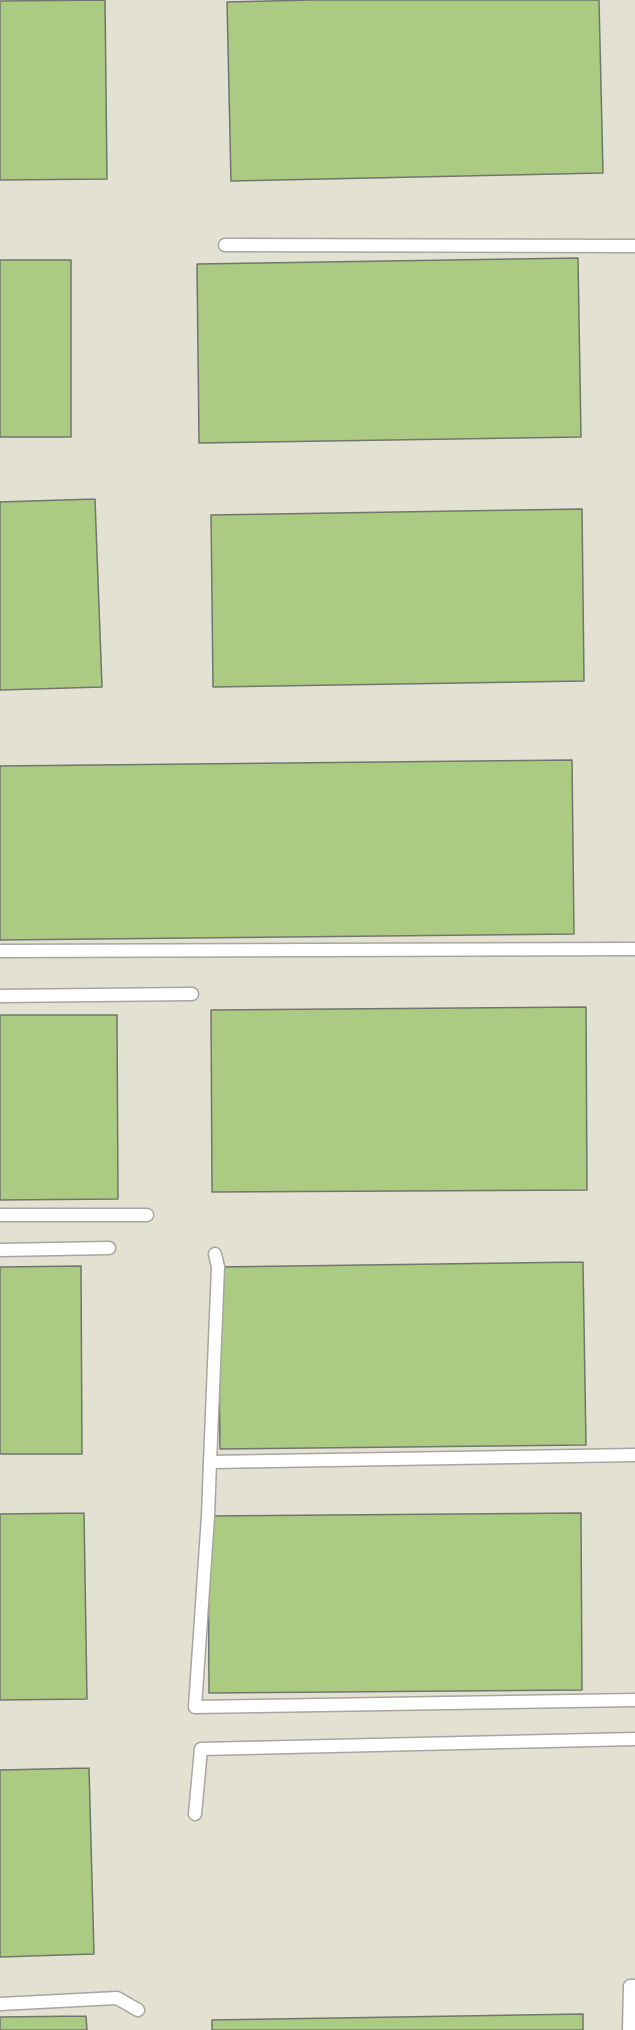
<!DOCTYPE html>
<style>
body{margin:0}
canvas{display:block;background:#edebe2}
</style>
<canvas width="635" height="2030"></canvas>
<script>
const c = document.querySelector('canvas').getContext('2d');
c.lineJoin = 'round';
function paint(path, color) {
  c.fillStyle = color;
  c.fill(path, 'evenodd');
}
function poly(rows) {
  const path = new Path2D();
  for (const r of rows) {
    path.moveTo(r[0], r[1]);
    for (let i = 2; i < r.length; i += 2) path.lineTo(r[i], r[i + 1]);
  }
  return path;
}
function stroke(path, color, width, dash) {
  c.strokeStyle = color;
  c.lineWidth = width;
  c.lineCap = dash ? 'butt' : 'round';
  c.setLineDash(dash || []);
  c.stroke(path);
}
paint(poly([
 [0,0,635,0,635,2030,0,2030]
]), '#e3e1d1');
const building = poly([
 [105,0,107,179,0,180,0,1,105,0],
 [311,0,599,0,603,173,231,181,227,2,311,0],
 [578,258,581,437,199,443,197,264,578,258],
 [0,260,71,260,71,437,0,437,0,260],
 [95,499,102,687,0,690,0,502,95,499],
 [582,509,584,681,213,687,211,515,582,509],
 [572,760,574,934,0,940,0,766,572,760],
 [586,1007,587,1190,212,1192,211,1010,586,1007],
 [0,1015,117,1015,118,1199,0,1200,0,1015],
 [583,1262,586,1445,220,1449,218,1267,583,1262],
 [81,1266,82,1454,0,1454,0,1267,81,1266],
 [84,1513,87,1699,0,1700,0,1514,84,1513],
 [581,1513,582,1690,209,1693,208,1516,581,1513],
 [89,1768,94,1954,0,1957,0,1770,89,1768],
 [583,2014,583,2030,212,2030,212,2020,583,2014],
 [86,2016,87,2030,0,2030,0,2017,86,2016]
]);
paint(building, '#abca82');
stroke(building, '#72756e', 1.5);
const lane = poly([
 [225,245,635,246],
 [0,951,635,949],
 [0,996,192,994],
 [0,1215,147,1215],
 [0,1250,109,1248],
 [215,1254,218,1267,210,1462,635,1455],
 [210,1462,208,1516,195,1707,635,1700],
 [195,1814,201,1749,635,1739],
 [0,2004,117,1998,138,2010],
 [629,2030,630,1986,635,1986]
]);
stroke(lane, '#a8a69e', 15);
stroke(lane, '#fff', 12);
</script>
